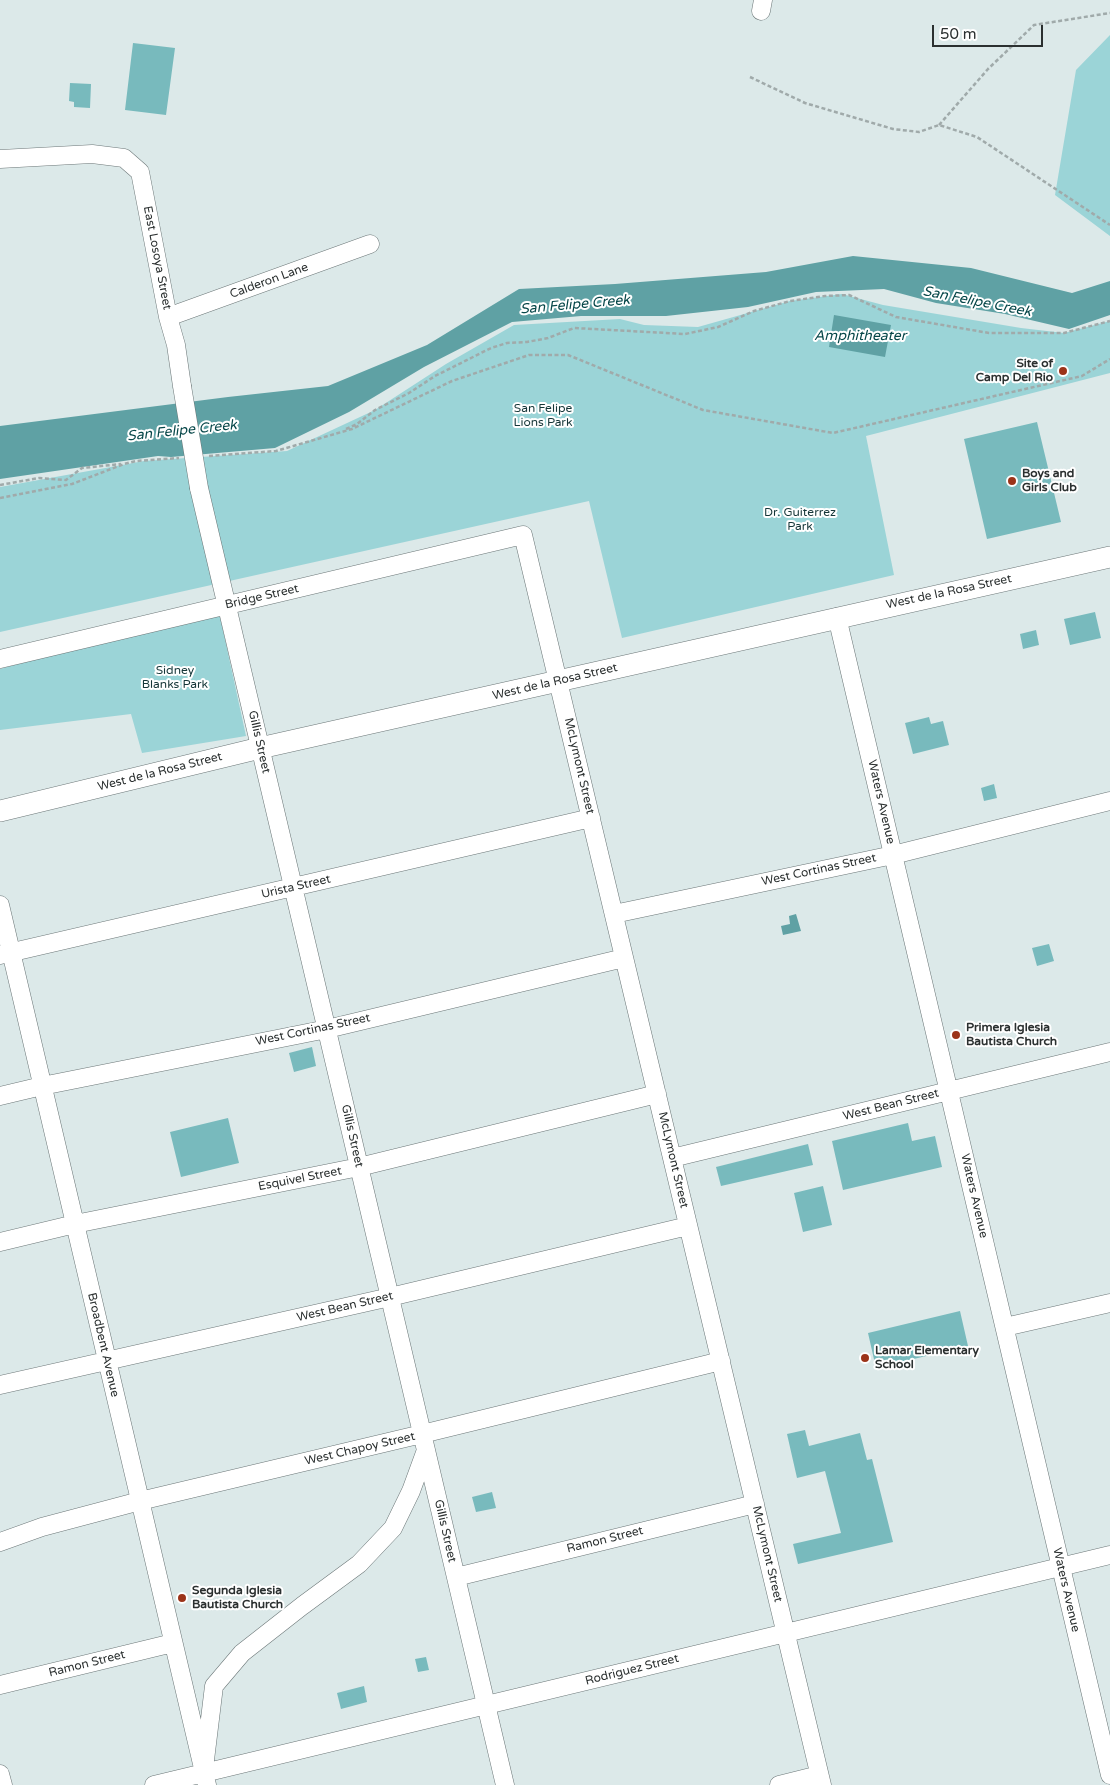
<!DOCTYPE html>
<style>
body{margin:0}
#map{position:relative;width:1110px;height:1785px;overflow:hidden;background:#dce9e9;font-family:"Varela Round",sans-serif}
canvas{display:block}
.scale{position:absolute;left:932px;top:25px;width:111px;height:22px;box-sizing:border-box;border:2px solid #2b3030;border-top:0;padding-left:6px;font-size:15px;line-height:18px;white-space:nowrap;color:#2b3030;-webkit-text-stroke:4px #fff;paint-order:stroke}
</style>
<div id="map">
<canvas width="1110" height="1785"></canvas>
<div class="scale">50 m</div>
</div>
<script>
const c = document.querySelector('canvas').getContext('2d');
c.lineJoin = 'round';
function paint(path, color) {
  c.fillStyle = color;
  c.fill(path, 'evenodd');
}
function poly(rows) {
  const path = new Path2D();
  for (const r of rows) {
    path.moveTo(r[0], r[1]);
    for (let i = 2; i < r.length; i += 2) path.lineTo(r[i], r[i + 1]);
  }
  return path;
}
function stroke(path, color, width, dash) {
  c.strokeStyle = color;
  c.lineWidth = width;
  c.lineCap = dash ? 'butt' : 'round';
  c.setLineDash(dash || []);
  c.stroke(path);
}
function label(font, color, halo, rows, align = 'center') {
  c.font = font + ' "Varela Round",sans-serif';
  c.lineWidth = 4;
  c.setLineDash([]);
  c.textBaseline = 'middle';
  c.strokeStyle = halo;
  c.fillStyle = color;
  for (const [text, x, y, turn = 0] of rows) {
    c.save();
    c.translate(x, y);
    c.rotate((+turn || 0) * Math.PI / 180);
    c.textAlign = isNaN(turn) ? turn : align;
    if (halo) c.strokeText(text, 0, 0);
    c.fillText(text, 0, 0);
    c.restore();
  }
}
paint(poly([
 [1110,35,1110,236,1055,195,1076,70],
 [842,294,883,305,1021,328,1064,333,1110,321,1110,373,866,436,894,575,622,638,589,501,0,632,0,487,144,461,287,451,375,410,446,364,514,325,620,319,644,325,698,327,790,301],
 [218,607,246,736,142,753,131,714,0,730,0,669]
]), '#9bd4d7');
paint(poly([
 [853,256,971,268,1072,293,1110,281,1110,315,1069,329,1005,314,936,303,884,289,816,292,748,307,666,316,581,316,512,322,424,367,349,412,275,448,171,457,158,456,0,479,0,426,228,397,328,386,427,345,519,289,615,284,766,272],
 [834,315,891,325,885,357,829,347],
 [796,914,801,931,783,935,781,926,790,924,789,916]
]), '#5fa1a4');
paint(poly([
 [133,43,175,48,166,115,125,110],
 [70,83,91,84,90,108,74,107,74,102,69,101],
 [1037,422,1061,522,987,539,964,439],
 [1095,612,1101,638,1070,645,1064,619],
 [1036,630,1039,645,1023,649,1020,634],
 [929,717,931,724,943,721,949,745,913,754,905,723],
 [994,784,997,798,984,801,981,788],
 [1049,944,1054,961,1037,966,1032,948],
 [312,1047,316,1066,294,1072,289,1053],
 [228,1118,239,1163,181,1177,170,1132],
 [908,1123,912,1141,935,1136,942,1167,843,1190,832,1141],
 [808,1144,813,1165,721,1186,716,1167],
 [823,1186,832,1225,803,1232,794,1193],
 [960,1311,968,1346,876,1368,868,1333],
 [805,1430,809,1446,860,1433,867,1460,872,1459,893,1542,798,1564,793,1544,841,1533,825,1471,797,1478,787,1434],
 [492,1492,496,1508,476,1512,472,1497],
 [426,1657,429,1670,418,1672,415,1659],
 [364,1686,367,1702,341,1709,337,1693]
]), '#78babd');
const minor = poly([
 [761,11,763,0],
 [0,159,92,154,124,158,140,172,168,317,176,345,182,386],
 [168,317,370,244],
 [199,488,505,1785],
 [837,617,1110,1775],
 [0,659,523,535,822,1785],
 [0,905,207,1785],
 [614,914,893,855,1110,801],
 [0,955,591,818],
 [0,1096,42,1086,327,1029,624,958],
 [672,1158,1110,1052],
 [0,1242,75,1224,359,1167,657,1094],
 [1005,1327,1110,1303],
 [0,1385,390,1297,688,1226],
 [0,1542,42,1527,140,1501,422,1434,721,1361],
 [456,1577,755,1504],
 [0,1685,173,1643],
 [205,1760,214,1686,242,1653,302,1606,359,1564,393,1528,411,1491,426,1450],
 [0,1774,3,1785],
 [154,1785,1110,1555],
 [779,1785,819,1775]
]);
const tertiary = poly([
 [0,811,260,748,1110,557]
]);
stroke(minor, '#6c7778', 19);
stroke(tertiary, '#6c7778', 22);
stroke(poly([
 [750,77,805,103,893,129,919,132,939,125,977,137,1110,225],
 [939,125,988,69,1034,25,1110,13],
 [346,429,357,424,375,410,409,393,435,376,491,348,507,343,527,342,548,338,574,328,685,334,718,327,754,311,790,301,825,296,849,295,896,317,989,333,1064,333,1110,321],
 [209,456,276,451,352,429,452,381,529,355,568,355,703,410,833,433,1082,376,1110,359],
 [0,485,39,478,66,480,82,468,121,464],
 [0,498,72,484,124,464,136,461,179,458]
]), '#a0aaaa', 2.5, [4, 2.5]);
stroke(minor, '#fff', 18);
stroke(tertiary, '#fff', 21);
const minorBridge = poly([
 [182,386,199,488]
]);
stroke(minorBridge, '#6c7778', 19, []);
stroke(minorBridge, '#fff', 18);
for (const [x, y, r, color] of [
 [1063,371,5,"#9b3319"],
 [1012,481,5,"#9b3319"],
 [956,1035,5,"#9b3319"],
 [865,1358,5,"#9b3319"],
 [182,1598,5,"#9b3319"]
]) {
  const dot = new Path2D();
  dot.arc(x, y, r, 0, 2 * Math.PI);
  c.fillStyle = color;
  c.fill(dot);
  stroke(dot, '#fff', 2);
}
label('12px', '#2b3030', '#fff', [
 ["East Losoya Street",157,258,79],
 ["Calderon Lane",269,281,-20],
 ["West de la Rosa Street",949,592,-12],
 ["Bridge Street",262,597,-13],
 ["West de la Rosa Street",555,682,-13],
 ["Gillis Street",259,742,77],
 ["McLymont Street",579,766,77],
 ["West de la Rosa Street",160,772,-14],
 ["Waters Avenue",881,802,77],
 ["West Cortinas Street",819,870,-12],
 ["Urista Street",296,887,-13],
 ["West Cortinas Street",313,1030,-12],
 ["West Bean Street",891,1105,-14],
 ["Gillis Street",352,1136,77],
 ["McLymont Street",673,1160,77],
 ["Esquivel Street",300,1179,-11],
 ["Waters Avenue",974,1196,77],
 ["West Bean Street",345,1307,-13],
 ["Broadbent Avenue",103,1345,77],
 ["West Chapoy Street",360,1449,-13],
 ["Gillis Street",445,1531,77],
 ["Ramon Street",605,1540,-14],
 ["McLymont Street",767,1554,77],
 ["Waters Avenue",1066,1590,77],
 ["Ramon Street",87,1664,-14],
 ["Rodriguez Street",632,1670,-14]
]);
label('bold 12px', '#2b3030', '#fff', [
 ["Site of",1053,364,"right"],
 ["Camp Del Rio",1053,378,"right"],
 ["Boys and",1022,474],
 ["Girls Club",1022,488],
 ["Primera Iglesia",966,1028],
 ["Bautista Church",966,1042],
 ["Lamar Elementary",875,1351],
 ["School",875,1365],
 ["Segunda Iglesia",192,1591],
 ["Bautista Church",192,1605]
], 'left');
label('12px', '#153638', '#fff', [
 ["San Felipe",543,409],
 ["Lions Park",543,423],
 ["Dr. Guiterrez",800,513],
 ["Park",800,527],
 ["Sidney",175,671],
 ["Blanks Park",175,685]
]);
label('italic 14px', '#074749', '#fff', [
 ["San Felipe Creek",977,302,11],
 ["San Felipe Creek",575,305,-5],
 ["Amphitheater",860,336],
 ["San Felipe Creek",182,431,-6]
]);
</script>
